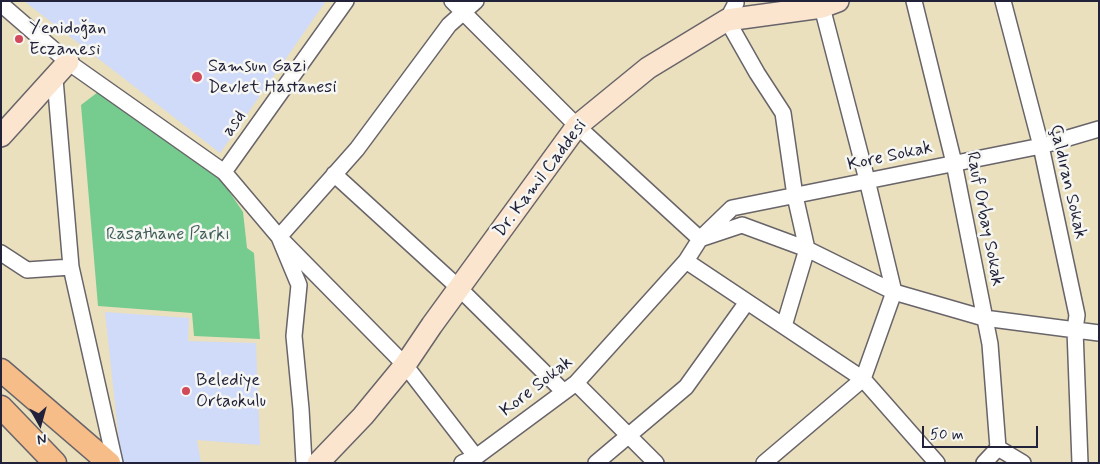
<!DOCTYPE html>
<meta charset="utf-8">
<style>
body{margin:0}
#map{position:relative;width:1100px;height:464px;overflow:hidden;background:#eae0be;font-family:Mynerve,sans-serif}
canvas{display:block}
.frame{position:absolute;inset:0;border:2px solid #22223b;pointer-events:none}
.north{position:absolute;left:15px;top:399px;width:50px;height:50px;-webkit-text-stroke:4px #f6f6f2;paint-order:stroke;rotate:173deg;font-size:14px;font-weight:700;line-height:20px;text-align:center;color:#22223b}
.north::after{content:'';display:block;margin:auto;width:18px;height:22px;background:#22223b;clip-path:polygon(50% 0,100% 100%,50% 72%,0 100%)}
.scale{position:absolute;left:922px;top:426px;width:116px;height:22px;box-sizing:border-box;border:2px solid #22223b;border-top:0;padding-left:6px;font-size:15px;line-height:18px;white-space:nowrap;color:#22223b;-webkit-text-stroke:4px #f6f6f2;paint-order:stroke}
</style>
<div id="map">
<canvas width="1100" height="464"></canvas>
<div class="frame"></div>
<div class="north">N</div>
<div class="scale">50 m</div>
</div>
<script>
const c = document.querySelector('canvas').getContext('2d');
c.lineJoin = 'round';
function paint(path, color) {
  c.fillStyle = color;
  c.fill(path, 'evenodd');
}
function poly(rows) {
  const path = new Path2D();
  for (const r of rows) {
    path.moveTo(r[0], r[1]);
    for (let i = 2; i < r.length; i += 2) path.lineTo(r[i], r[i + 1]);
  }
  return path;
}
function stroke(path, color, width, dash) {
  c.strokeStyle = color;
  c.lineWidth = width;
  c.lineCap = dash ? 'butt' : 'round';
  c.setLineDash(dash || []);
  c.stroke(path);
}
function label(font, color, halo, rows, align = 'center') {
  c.font = font + ' Mynerve,sans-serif';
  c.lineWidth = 5;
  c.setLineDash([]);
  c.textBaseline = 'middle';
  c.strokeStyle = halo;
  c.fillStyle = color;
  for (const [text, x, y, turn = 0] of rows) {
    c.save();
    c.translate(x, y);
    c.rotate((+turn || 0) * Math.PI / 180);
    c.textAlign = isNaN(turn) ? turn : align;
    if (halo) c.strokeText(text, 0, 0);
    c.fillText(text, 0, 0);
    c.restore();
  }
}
paint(poly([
 [24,1,326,1,220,153],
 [105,312,189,318,188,341,256,343,260,445,197,440,201,463,126,463,121,459]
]), '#d0daf9');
paint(poly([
 [98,92,222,181,243,212,247,248,254,253,260,339,194,336,192,313,98,306,81,105]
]), '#76cb8f');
const street = poly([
 [452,1,577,126,700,239,686,261,863,379,937,463],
 [735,1,736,3,727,20,757,73,783,113,795,196,807,249,784,326],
 [914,1,954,163,990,344,998,448],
 [1003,1,1041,146,1077,315,1075,330,1080,463],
 [1,4,68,62,224,172,279,237,405,365,476,457],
 [55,79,71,267,115,463],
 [224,172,346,1],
 [334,174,459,288,564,392],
 [703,236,732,208,1041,146,1099,129],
 [700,239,742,225,807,249,894,292,984,318,1099,333],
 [1,253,27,270,71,267],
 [576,383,656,463],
 [998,448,1023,463],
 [304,463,301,409,294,336,299,285,279,237,357,149,449,25,476,1],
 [462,463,476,457,576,383,686,261],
 [596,463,686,387,747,302],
 [764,463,863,379,894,292,867,180,822,7],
 [984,463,998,448]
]);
const secondary = poly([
 [1,136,68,62],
 [318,463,363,416,405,365,432,325,577,126,648,68,727,20,822,7,838,1]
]);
const primary = poly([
 [1,370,109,463],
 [1,407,55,463]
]);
stroke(street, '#686469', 18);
stroke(secondary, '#686469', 24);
stroke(primary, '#686469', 25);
stroke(street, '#fff', 15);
stroke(secondary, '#fce5cf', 21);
stroke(primary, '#f7bd88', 22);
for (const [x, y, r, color] of [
 [19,39,5,"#d1495b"],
 [197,77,6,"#d1495b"],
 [186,391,5,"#d1495b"]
]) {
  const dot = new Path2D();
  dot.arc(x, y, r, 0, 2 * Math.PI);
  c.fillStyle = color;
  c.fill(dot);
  stroke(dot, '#f6f6f2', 2);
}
label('18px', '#22223b', '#f6f6f2', [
 ["Yenidoğan",29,29],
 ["Eczanesi",29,50],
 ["Samsun Gazi",208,67],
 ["Devlet Hastanesi",208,88],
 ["Belediye",196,381],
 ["Ortaokulu",196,402]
], 'left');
label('18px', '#22223b', '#f6f6f2', [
 ["asd",235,124,-54],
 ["Kore Sokak",890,157,-12],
 ["Dr. Kamil Caddesi",541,179,-53],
 ["Çaldıran Sokak",1067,182,77],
 ["Rauf Orbay Sokak",984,219,79],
 ["Kore Sokak",537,387,-38]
]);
label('18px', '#3f5d58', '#f6f6f2', [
 ["Rasathane Parkı",168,235]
]);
</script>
